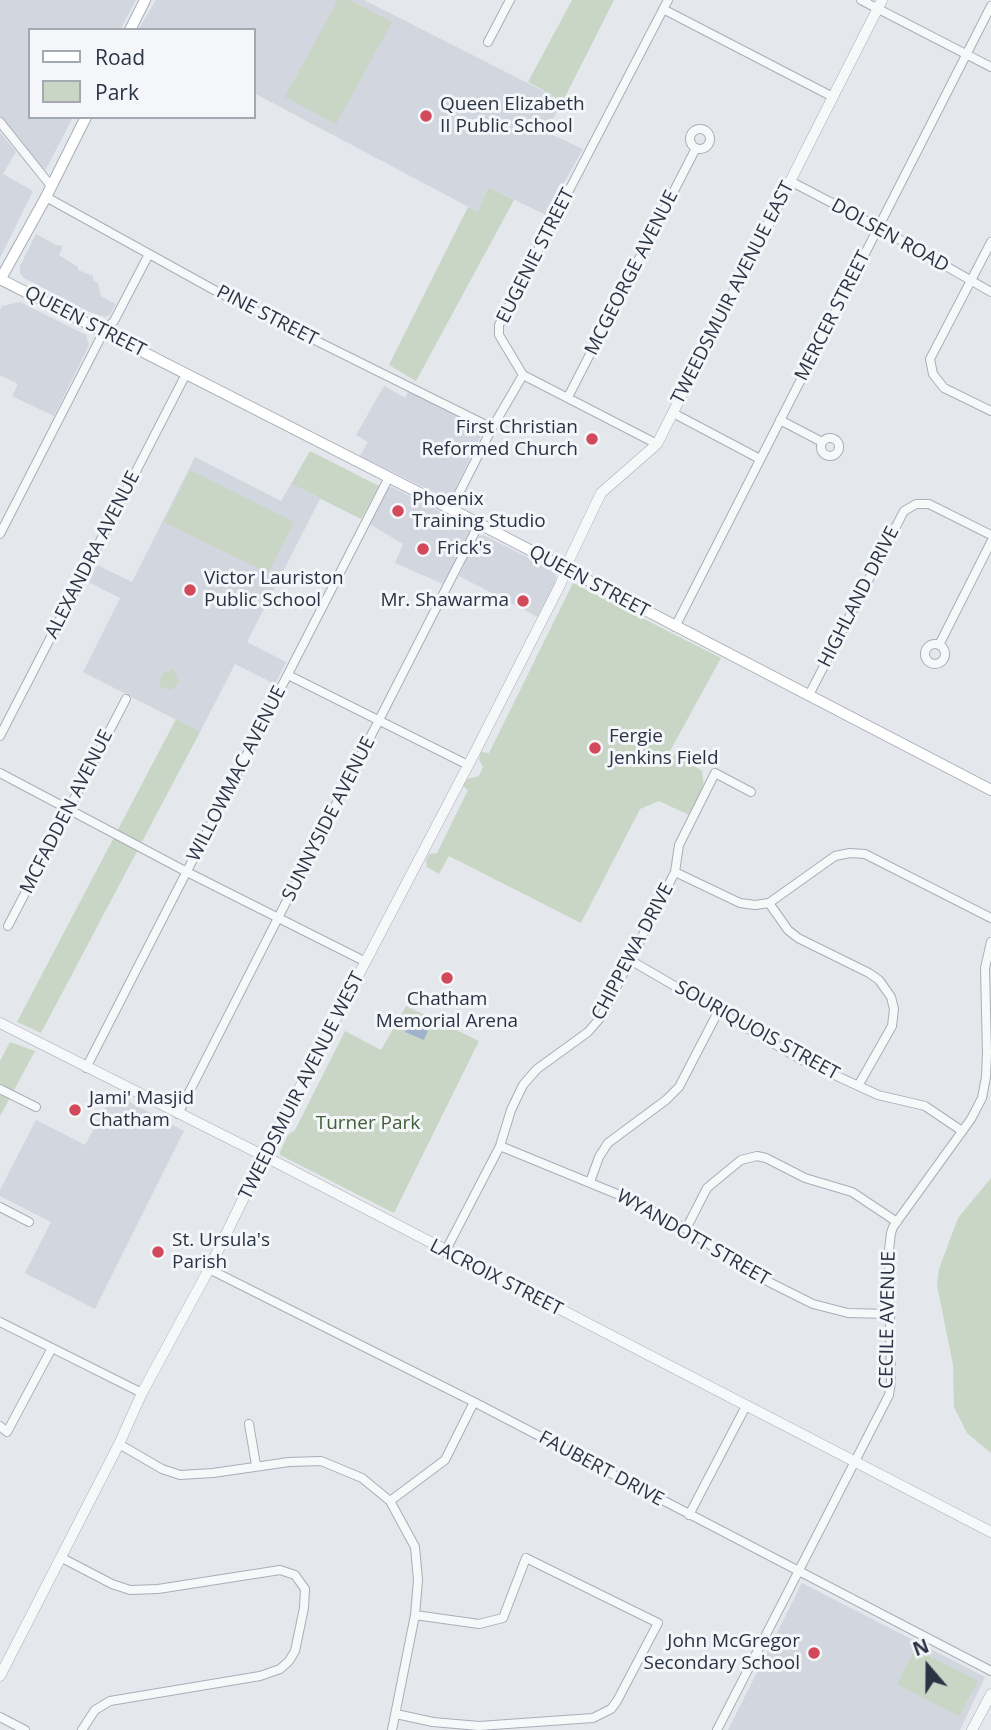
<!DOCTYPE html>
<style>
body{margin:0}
#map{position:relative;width:991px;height:1730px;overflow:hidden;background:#e4e7ec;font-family:"Open Sans",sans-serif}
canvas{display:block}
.legend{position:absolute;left:28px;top:28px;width:228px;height:91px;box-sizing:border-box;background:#f4f6f9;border:2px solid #a4a8b1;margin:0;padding:9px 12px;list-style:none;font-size:21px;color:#2b3445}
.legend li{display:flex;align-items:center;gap:14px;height:35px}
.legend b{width:35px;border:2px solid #a4a8b1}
.north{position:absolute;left:893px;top:1632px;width:70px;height:70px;-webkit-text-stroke:5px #f4f6f9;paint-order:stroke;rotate:340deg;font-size:19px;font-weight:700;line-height:28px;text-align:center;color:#2b3445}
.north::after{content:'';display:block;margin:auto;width:24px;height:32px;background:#2b3445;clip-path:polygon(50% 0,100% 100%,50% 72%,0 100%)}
</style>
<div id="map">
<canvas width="991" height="1730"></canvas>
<ul class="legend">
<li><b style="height:9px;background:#fff"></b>Road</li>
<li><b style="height:19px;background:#c9d6c5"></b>Park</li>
</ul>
<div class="north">N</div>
</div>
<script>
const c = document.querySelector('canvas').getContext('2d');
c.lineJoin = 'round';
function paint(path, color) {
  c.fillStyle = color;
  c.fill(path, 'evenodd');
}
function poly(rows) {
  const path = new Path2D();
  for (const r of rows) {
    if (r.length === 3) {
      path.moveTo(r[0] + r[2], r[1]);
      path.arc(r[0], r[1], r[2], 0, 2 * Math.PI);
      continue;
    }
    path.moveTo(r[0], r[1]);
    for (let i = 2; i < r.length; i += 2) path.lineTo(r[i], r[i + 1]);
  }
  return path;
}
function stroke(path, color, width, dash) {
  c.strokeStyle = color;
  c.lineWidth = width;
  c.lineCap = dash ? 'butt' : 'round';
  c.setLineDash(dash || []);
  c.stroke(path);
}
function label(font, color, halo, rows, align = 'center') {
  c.font = font + ' "Open Sans",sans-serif';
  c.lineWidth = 6;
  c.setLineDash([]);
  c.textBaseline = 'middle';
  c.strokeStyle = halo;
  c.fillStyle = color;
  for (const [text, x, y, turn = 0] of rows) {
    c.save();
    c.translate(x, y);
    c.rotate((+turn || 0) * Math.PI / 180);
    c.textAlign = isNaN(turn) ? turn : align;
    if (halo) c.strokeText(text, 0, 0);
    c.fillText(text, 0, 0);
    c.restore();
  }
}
paint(poly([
 [0,0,136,0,120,30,30,30,30,117,73,117,46,169,44,169,0,117],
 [156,0,364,0,563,101,546,132,583,149,546,215,488,187,478,212,254,93,254,30,138,30],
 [0,132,16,152,3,174,33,191,0,258],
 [36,234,56,245,63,246,59,255,78,267,78,270,93,276,93,280,98,283,101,296,116,304,110,315,105,317,87,311,24,278,20,273,20,266],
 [20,302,86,335,89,345,54,416,12,396,18,384,0,375,0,310,2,306],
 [384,386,405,398,409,389,482,426,483,431,451,498,444,497,360,456,368,442,356,435],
 [195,457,281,501,291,484,320,499,247,642,286,662,275,684,235,664,200,732,83,672,120,598,89,582,97,565,132,582],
 [392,487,468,526,470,532,443,584,395,563,403,544,368,523,385,490],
 [483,535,553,570,556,575,555,585,540,618,459,576,476,537],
 [113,1093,184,1131,95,1309,25,1273,51,1222,0,1196,0,1190,36,1120,85,1145],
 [802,1583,985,1677,960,1730,728,1730]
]), '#d2d6de');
paint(poly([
 [338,0,350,0,392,22,336,124,285,97],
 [572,0,614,0,563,101,528,82],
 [488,187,514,200,416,381,389,365,468,207,478,212],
 [310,451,379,486,361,519,291,484],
 [190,470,294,522,268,573,164,522],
 [573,583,721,658,670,751,702,771,704,787,689,815,659,801,640,809,581,923,449,856,439,874,427,867,426,860,429,854,437,853,468,790,463,786,467,779,479,776,483,767,479,760,481,752,489,753],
 [173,669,179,682,175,687,171,690,159,686,162,674],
 [176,719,200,732,41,1033,17,1022],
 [406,1006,479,1041,394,1213,280,1155,280,1152,288,1135,295,1130,345,1031,381,1050],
 [10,1042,35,1051,0,1116,0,1061],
 [991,1178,991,1453,967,1433,954,1407,953,1365,937,1285,939,1269,958,1218],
 [915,1649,978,1681,959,1716,897,1684]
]), '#c9d6c5');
paint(poly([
 [410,1022,428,1031,424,1040,405,1032]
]), '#9fb4cc');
const minor = poly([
 [861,0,991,67],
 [663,9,833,97],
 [488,42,510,0],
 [0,122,51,186],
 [700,139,10],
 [790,181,878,227,991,292],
 [46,197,216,291,492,428],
 [991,242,930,359,933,374,944,388,991,411],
 [523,375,499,335,499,325,668,0],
 [523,375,657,444],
 [568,397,696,148],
 [673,413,760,459],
 [780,420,822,442],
 [830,447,9],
 [451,509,492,428,523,375],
 [0,534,104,331,114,321,149,254],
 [675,627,991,6],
 [935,654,10],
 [939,645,991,542],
 [288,675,468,765],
 [809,695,904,511,916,504,929,504,991,535],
 [0,736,186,374],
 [0,773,187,872,366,962],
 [675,872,740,903,755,905,769,903,835,856,850,853,865,854,991,918],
 [769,903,788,930,798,938,869,973,879,980,891,997,894,1009,892,1026,858,1086],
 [8,926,126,699],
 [630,960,802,1060,878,1095,925,1106,962,1131],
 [86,1068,388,479],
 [0,1089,36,1107],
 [178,1114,479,524],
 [500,1146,634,1201,686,1229,757,1276,813,1304,848,1313,890,1314],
 [590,1182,599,1157,608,1143,666,1100,679,1087,719,1010],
 [0,1207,29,1222],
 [686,1229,707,1188,713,1183,741,1160,757,1156,766,1158,805,1178,852,1192,897,1222],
 [445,1252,500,1146,511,1110,523,1085,537,1069,588,1032,601,1017,675,872,679,845,715,773,751,792],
 [209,1269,474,1402,991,1671],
 [0,1322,142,1393],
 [249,1424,256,1465],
 [0,1426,7,1432,52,1348],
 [119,1444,162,1469,180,1475,213,1473,289,1462,321,1461,362,1478,390,1501,415,1547,418,1580,415,1615,392,1730],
 [390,1501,445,1460,474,1402],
 [689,1515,746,1406],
 [62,1558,112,1584,130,1590,158,1589,280,1570,295,1575,305,1589,304,1608,295,1651,289,1661,280,1669,260,1676,110,1701,95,1710,82,1730],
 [396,1714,433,1722,479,1726,593,1718,611,1709,617,1701,658,1623,526,1558,503,1618,479,1624,415,1615],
 [0,1717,25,1730],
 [717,1730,889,1395,891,1381,889,1250,891,1233,893,1227,971,1119,982,1098,986,1077,987,1053,985,968,991,942]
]);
const tertiary = poly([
 [0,1023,264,1156,991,1532],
 [0,1676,119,1444,142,1393,209,1269,264,1156,474,754,561,583,569,560,601,493,657,444,882,0],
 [972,1730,991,1694]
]);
const secondary = poly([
 [130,30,145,0],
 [0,279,451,509,991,790],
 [0,280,46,197,86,117]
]);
stroke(minor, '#a9aeb7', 10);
stroke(tertiary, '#a9aeb7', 11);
stroke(secondary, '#a9aeb7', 12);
stroke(minor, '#f7f8fa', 8);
stroke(tertiary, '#f7f8fa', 10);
stroke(secondary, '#fff', 10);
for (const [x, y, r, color] of [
 [426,116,7,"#d1495b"],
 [592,439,7,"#d1495b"],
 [398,511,7,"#d1495b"],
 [423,549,7,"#d1495b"],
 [190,590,7,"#d1495b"],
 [523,601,7,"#d1495b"],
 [595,748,7,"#d1495b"],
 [447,978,7,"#d1495b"],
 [75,1110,7,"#d1495b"],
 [158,1252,7,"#d1495b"],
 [814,1653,7,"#d1495b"]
]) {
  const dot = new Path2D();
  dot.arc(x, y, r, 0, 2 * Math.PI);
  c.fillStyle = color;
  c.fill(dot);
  stroke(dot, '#f4f6f9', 2.5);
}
label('19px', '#2b3445', '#f4f6f9', [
 ["Queen Elizabeth",440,105],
 ["II Public School",440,127],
 ["First Christian",578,428,"right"],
 ["Reformed Church",578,450,"right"],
 ["Phoenix",412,500],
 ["Training Studio",412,522],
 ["Frick's",437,549],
 ["Victor Lauriston",204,579],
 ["Public School",204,601],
 ["Mr. Shawarma",509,601,"right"],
 ["Fergie",609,737],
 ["Jenkins Field",609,759],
 ["Chatham",447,1000,"center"],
 ["Memorial Arena",447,1022,"center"],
 ["Jami' Masjid",89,1099],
 ["Chatham",89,1121],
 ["St. Ursula's",172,1241],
 ["Parish",172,1263],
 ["John McGregor",800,1642,"right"],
 ["Secondary School",800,1664,"right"]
], 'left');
label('19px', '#2b3445', '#f4f6f9', [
 ["DOLSEN ROAD",890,236,29],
 ["EUGENIE STREET",536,256,-63],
 ["MCGEORGE AVENUE",632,273,-63],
 ["TWEEDSMUIR AVENUE EAST",733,293,-63],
 ["PINE STREET",267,316,27],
 ["MERCER STREET",833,316,-63],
 ["QUEEN STREET",85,322,27],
 ["ALEXANDRA AVENUE",93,555,-63],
 ["QUEEN STREET",589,582,28],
 ["HIGHLAND DRIVE",859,597,-63],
 ["WILLOWMAC AVENUE",237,774,-63],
 ["MCFADDEN AVENUE",67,812,-63],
 ["SUNNYSIDE AVENUE",329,819,-63],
 ["CHIPPEWA DRIVE",633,952,-62],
 ["SOURIQUOIS STREET",757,1031,29],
 ["TWEEDSMUIR AVENUE WEST",302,1086,-63],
 ["WYANDOTT STREET",693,1238,30],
 ["LACROIX STREET",496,1278,27],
 ["CECILE AVENUE",888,1320,-89],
 ["FAUBERT DRIVE",601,1469,28]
]);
label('19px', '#3f6138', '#f4f6f9', [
 ["Turner Park",368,1124]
]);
</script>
